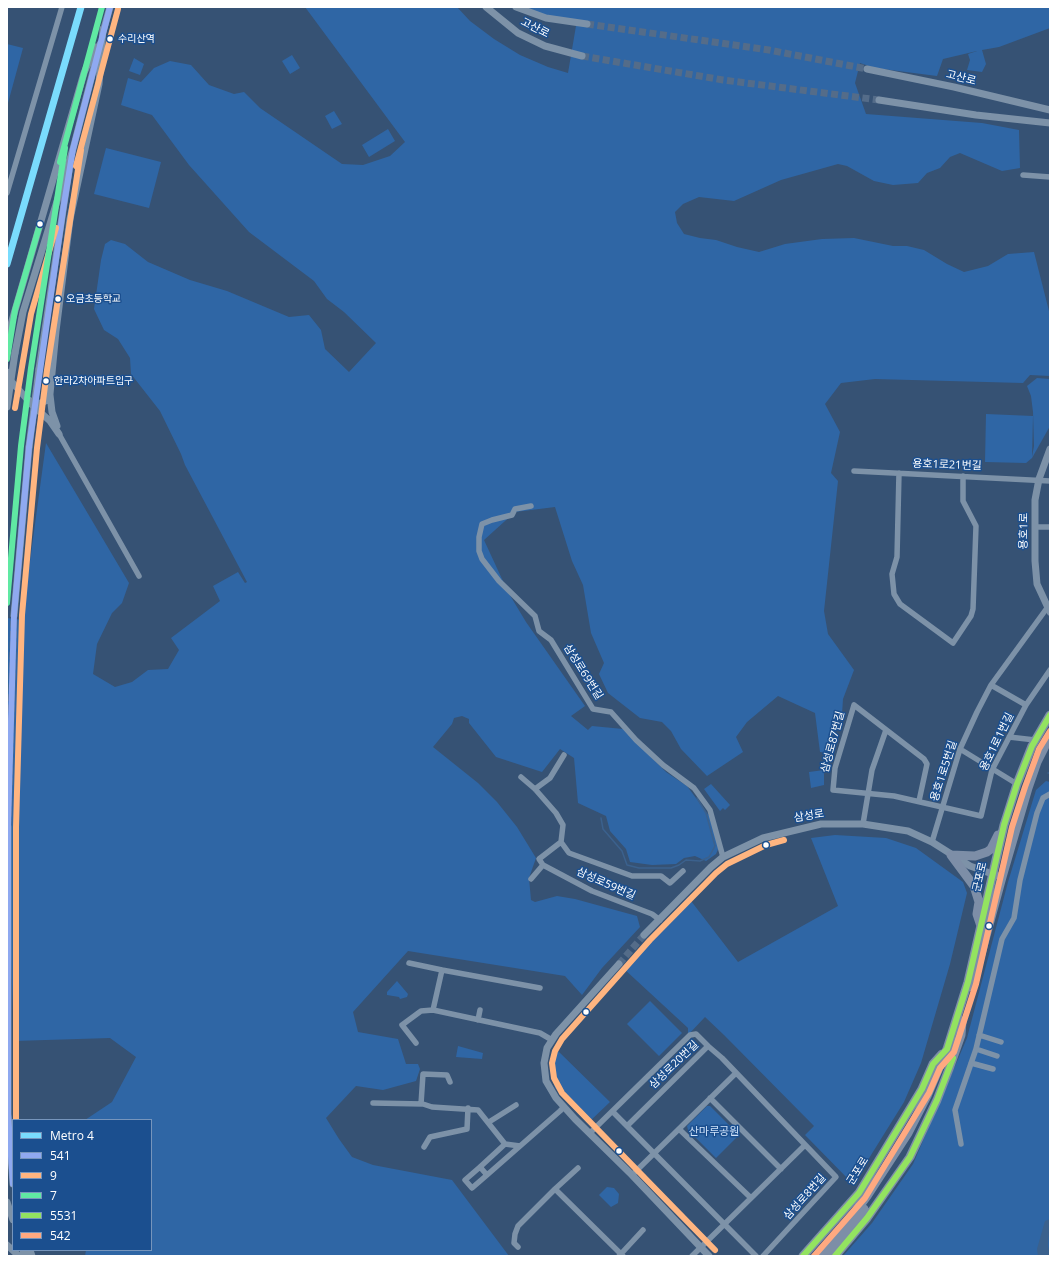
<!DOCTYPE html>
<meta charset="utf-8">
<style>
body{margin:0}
#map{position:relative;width:1057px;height:1263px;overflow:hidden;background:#365274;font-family:"Open Sans",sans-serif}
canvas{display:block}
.frame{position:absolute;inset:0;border:8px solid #fff;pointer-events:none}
.legend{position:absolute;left:12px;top:1119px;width:140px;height:132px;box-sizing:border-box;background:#1b4f8f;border:1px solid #7695bc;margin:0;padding:5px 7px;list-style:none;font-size:12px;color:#fff}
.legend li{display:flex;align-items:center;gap:8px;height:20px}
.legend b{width:20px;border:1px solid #7695bc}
</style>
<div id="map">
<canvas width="1057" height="1263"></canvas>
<div class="frame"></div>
<ul class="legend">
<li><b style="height:5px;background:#7adcfd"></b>Metro 4</li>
<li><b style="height:5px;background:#8fa9f0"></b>541</li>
<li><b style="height:5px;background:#ffb580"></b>9</li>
<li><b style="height:5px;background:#60e9a3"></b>7</li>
<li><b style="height:5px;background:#93e360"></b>5531</li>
<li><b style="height:5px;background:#ffa980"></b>542</li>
</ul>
</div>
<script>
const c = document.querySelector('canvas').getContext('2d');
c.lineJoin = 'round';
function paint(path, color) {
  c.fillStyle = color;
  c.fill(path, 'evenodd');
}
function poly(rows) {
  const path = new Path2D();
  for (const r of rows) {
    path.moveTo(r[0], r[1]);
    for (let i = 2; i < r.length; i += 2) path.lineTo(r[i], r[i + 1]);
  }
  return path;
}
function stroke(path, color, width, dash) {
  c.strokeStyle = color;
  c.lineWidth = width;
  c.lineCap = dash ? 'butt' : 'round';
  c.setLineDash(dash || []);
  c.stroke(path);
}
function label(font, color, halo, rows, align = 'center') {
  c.font = font + ' "Open Sans","Noto Sans KR",sans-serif';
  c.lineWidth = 3;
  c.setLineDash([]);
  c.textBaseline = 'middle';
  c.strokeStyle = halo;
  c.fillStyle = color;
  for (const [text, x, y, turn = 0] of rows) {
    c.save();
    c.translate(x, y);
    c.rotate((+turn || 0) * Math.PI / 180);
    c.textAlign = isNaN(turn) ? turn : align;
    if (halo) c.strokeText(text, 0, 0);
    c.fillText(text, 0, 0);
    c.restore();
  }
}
paint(poly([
 [305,7,457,7,470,21,494,39,520,55,548,67,568,73,577,20,559,19,519,7,1050,7,1050,28,999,47,982,50,986,64,982,72,967,70,970,60,968,54,977,51,943,59,937,76,875,68,860,63,855,83,866,114,982,123,1019,130,1020,168,1002,171,960,153,950,157,940,168,927,173,918,183,893,185,874,181,847,166,838,164,781,180,734,201,699,197,683,204,675,212,677,223,684,234,700,238,716,240,737,247,759,252,785,244,822,239,854,238,893,246,907,246,924,250,947,264,964,272,988,266,1008,254,1034,252,1050,315,1050,376,1030,375,1023,383,875,379,841,383,825,404,840,432,831,473,838,481,824,611,828,634,854,670,843,699,842,714,837,721,827,753,820,752,815,713,778,696,747,722,736,737,743,752,707,776,681,749,671,731,662,722,640,718,608,693,599,674,604,663,591,633,583,585,572,561,555,507,515,512,484,540,508,592,526,622,585,706,571,716,588,730,592,726,623,729,666,772,687,786,710,817,719,847,716,854,706,861,695,856,684,858,676,864,652,865,630,862,626,849,610,831,606,816,578,803,574,758,560,749,542,772,496,757,469,723,469,719,462,716,454,718,452,724,433,747,478,783,497,802,517,827,536,858,529,878,531,900,535,902,557,896,575,899,637,916,640,927,602,968,582,995,565,976,408,951,353,1012,358,1032,398,1039,406,1064,418,1064,420,1069,416,1081,383,1090,356,1086,326,1118,339,1139,352,1157,373,1165,452,1180,509,1256,85,1256,86,1250,151,1250,151,1120,85,1120,112,1102,136,1057,110,1038,14,1041,7,841,7,618,22,620,46,443,129,583,122,603,112,613,97,644,93,674,115,687,132,682,148,670,168,669,179,650,171,638,220,601,213,586,238,572,245,583,247,582,185,465,181,454,160,411,131,374,130,358,118,339,104,330,94,309,101,260,105,244,111,240,125,244,148,262,190,280,227,291,289,317,309,315,321,330,325,349,349,372,376,343,344,312,327,299,314,281,249,232,189,165,152,115,121,105,128,78,141,82,154,68,170,61,191,65,209,85,234,94,244,92,260,108,342,164,363,165,390,156,405,142],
 [7,44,23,48,8,103,7,103],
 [292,55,300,68,290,74,282,61],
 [134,58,144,64,140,75,129,71],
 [334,111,342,124,332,129,325,116],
 [388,129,395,141,369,157,362,145],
 [106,148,161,162,149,208,94,194],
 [1037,378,1050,379,1050,426,1032,458,1026,463,985,462,986,414,1033,416,1032,457,1034,446,1033,412,1031,396,1027,386],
 [824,770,824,785,811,788,809,772],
 [1046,781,1050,782,1050,1256,843,1256,872,1223,913,1164,967,1038,1008,882,1036,790],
 [711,784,730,805,725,810,723,808,720,811,704,789],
 [835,835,886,838,916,848,963,882,967,893,950,964,921,1063,904,1102,853,1184,805,1135,814,1126,724,1035,705,1017,688,1035,688,1028,623,968,688,897,738,962,838,906,811,838],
 [397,981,408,994,407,997,400,999,399,997,387,995,387,992],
 [650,1001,682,1033,659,1056,627,1024],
 [458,1046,483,1053,482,1059,456,1057],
 [555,1048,610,1102,589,1122,555,1088,550,1071,552,1057],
 [707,1106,710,1106,739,1135,716,1158,688,1130,687,1126],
 [607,1187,614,1188,619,1194,618,1203,611,1207,599,1195]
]), '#2f66a5');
paint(poly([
 [1050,1219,1048,1245,1050,1256,1038,1256,1037,1249,1045,1221]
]), '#3b618d');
stroke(poly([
 [1048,773,1050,773],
 [601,818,603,829,622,851,627,865,639,868,671,868,679,865,686,860,700,861,709,857,715,846,706,813,697,798]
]), '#3b618d', 1.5);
stroke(poly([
 [587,24,769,50,867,69],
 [582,56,723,80,879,100],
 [8,827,14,615],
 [619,964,644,935]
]), '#546c89', 7, [7, 3.5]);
stroke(poly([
 [1023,175,1050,177],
 [7,193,62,7],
 [59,434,139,576],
 [854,471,1050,481],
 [899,473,897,557,892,574,894,594,900,604,953,643,971,616,973,609,976,526,963,501,963,476],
 [531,506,515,509,512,515,492,520,482,524,479,537,479,551,482,559,499,581,535,616,539,631,551,640,593,709,611,712,636,740,663,765,694,788,710,810,723,857],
 [1035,527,1050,527],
 [991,685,1026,705],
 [1009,737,1035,740],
 [960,749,1017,784],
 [521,777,535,789,556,813,563,825,561,842,539,859,543,865],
 [535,789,550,778,564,755],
 [919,801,927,764,924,759,854,705,835,768,833,790,894,796,981,816,992,770,1026,705,1050,670],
 [863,824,872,770,886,730],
 [561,842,569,853,632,876,661,876,670,883,683,871],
 [932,842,960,749,977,712,991,685,1047,608],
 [531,879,543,865,592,891,652,914,660,920],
 [409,963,442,970],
 [540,988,442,970,433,1010,540,1033,552,1040],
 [478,1020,480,1010],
 [979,1035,1001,1042],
 [416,1043,402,1025,421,1011,433,1010],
 [976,1049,997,1056],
 [971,1063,993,1069],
 [710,1098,781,1169],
 [373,1103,423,1104,432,1107,478,1110,505,1144],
 [421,1104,423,1074,447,1075,450,1082],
 [613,1112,756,1256],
 [489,1122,516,1105],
 [627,1126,708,1046,722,1058,836,1177,763,1256],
 [679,1129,751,1198],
 [590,1133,690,1035,696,1034,708,1046],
 [961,1144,955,1110,976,1049,1002,939,1014,918,1020,880,1037,813,1043,798,1050,794],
 [424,1147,430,1137,467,1129,468,1108],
 [480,1167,505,1144,520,1146],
 [487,1175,480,1167,465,1180,472,1188,487,1175,560,1111,564,1107],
 [632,1175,735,1074],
 [555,1189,578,1168],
 [518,1247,514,1243,515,1234,518,1226,555,1189,623,1256],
 [619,1256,643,1230],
 [692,1256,805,1145]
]), '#7d92a8', 5.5);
stroke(poly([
 [486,7,518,33,545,46,582,56],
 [516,7,546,18,587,24],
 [103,32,110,7],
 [867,69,954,87,1050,110],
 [879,100,976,115,1050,123],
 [7,338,84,73,95,47],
 [15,353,23,312,73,149,100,44],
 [39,369,69,171],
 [7,372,10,380,27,399,37,405,47,400,50,394,56,331,70,219,99,84,103,29],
 [50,395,52,412,57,426],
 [31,404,50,421,59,434],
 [1050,449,1039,479,1035,500,1035,561,1037,584,1050,612],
 [14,615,29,447],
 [8,827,8,1114,13,1184],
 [644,935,711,867,723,857,763,838,821,824,863,824,908,831,932,842,970,866,998,876],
 [619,964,556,1034,547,1048,544,1063,546,1081,556,1098,575,1119,632,1175,709,1256],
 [7,1202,13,1220],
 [7,1245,19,1256],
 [23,1250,25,1256],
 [30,1250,32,1256]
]), '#7d92a8', 7);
stroke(poly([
 [951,855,974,886,979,902,977,914,981,926],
 [951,855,975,856,987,852,991,849,998,835],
 [972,987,1002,877,1028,788,1037,762,1050,736],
 [803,1256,859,1193,922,1089,933,1064,942,1054],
 [817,1256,843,1228,867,1196,908,1133,927,1096,947,1049,968,982,1004,825,1017,784,1032,746,1050,715],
 [826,1256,848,1232,864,1209],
 [835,1256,867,1218,910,1157,937,1100,949,1069,961,1035,962,1021]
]), '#7d8ea7', 9);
stroke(poly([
 [7,407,15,353],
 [29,447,39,369]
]), '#7d92a8', 7);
stroke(poly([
 [13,1184,8,1114,8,827,14,615,29,447,64,204,73,149,110,7]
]), '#8fa9f0', 6);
stroke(poly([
 [76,166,118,9],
 [15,408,31,314,56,228],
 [16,1120,16,827,22,615,37,448,47,370,81,150],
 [715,1250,562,1093,554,1078,552,1063,555,1051,562,1039,650,940,716,873,727,864,766,845,784,840]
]), '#ffb580', 6);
stroke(poly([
 [60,162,102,7],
 [7,359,15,310,40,224],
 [7,603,21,446,31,368,65,148]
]), '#60e9a3', 6);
stroke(poly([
 [803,1256,859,1193,922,1089,933,1064,947,1049,968,982,1004,825,1017,784,1032,746,1050,715],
 [835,1256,867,1218,910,1157,937,1100,953,1058]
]), '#93e360', 6);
stroke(poly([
 [814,1256,865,1198,929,1093,940,1068,954,1052,976,984,1012,827,1025,787,1039,749,1050,731]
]), '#ffa980', 6);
stroke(poly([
 [7,264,81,7]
]), '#7adcfd', 7);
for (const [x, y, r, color] of [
 [110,39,3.5,"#fff"],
 [40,224,3.5,"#fff"],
 [58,299,3.5,"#fff"],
 [46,381,3.5,"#fff"],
 [766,845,3.5,"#fff"],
 [989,926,3.5,"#fff"],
 [586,1012,3.5,"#fff"],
 [619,1151,3.5,"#fff"]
]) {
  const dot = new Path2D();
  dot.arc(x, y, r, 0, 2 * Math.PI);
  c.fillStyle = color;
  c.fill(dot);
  stroke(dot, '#1b4f8f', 1.5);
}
label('10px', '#fff', '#1b4f8f', [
 ["수리산역",118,39],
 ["오금초등학교",66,299],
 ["한라2차아파트입구",54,381]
], 'left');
label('11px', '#fff', '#1b4f8f', [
 ["고산로",535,28,27],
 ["고산로",961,78,14],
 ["용호1로21번길",947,465,2],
 ["용호1로",1024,531,-89],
 ["삼성로69번길",583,672,58],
 ["삼성로87번길",833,742,-75],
 ["용호1로1번길",997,742,-64],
 ["용호1로5번길",944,771,-72],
 ["삼성로",809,816,-9],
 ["군포로",980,877,-77],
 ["삼성로59번길",606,884,24],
 ["삼성로20번길",674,1065,-44],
 ["군포로",858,1171,-58],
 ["삼성로8번길",805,1197,-48]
]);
label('11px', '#cfe3fa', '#1b4f8f', [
 ["산마루공원",714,1132]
]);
</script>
